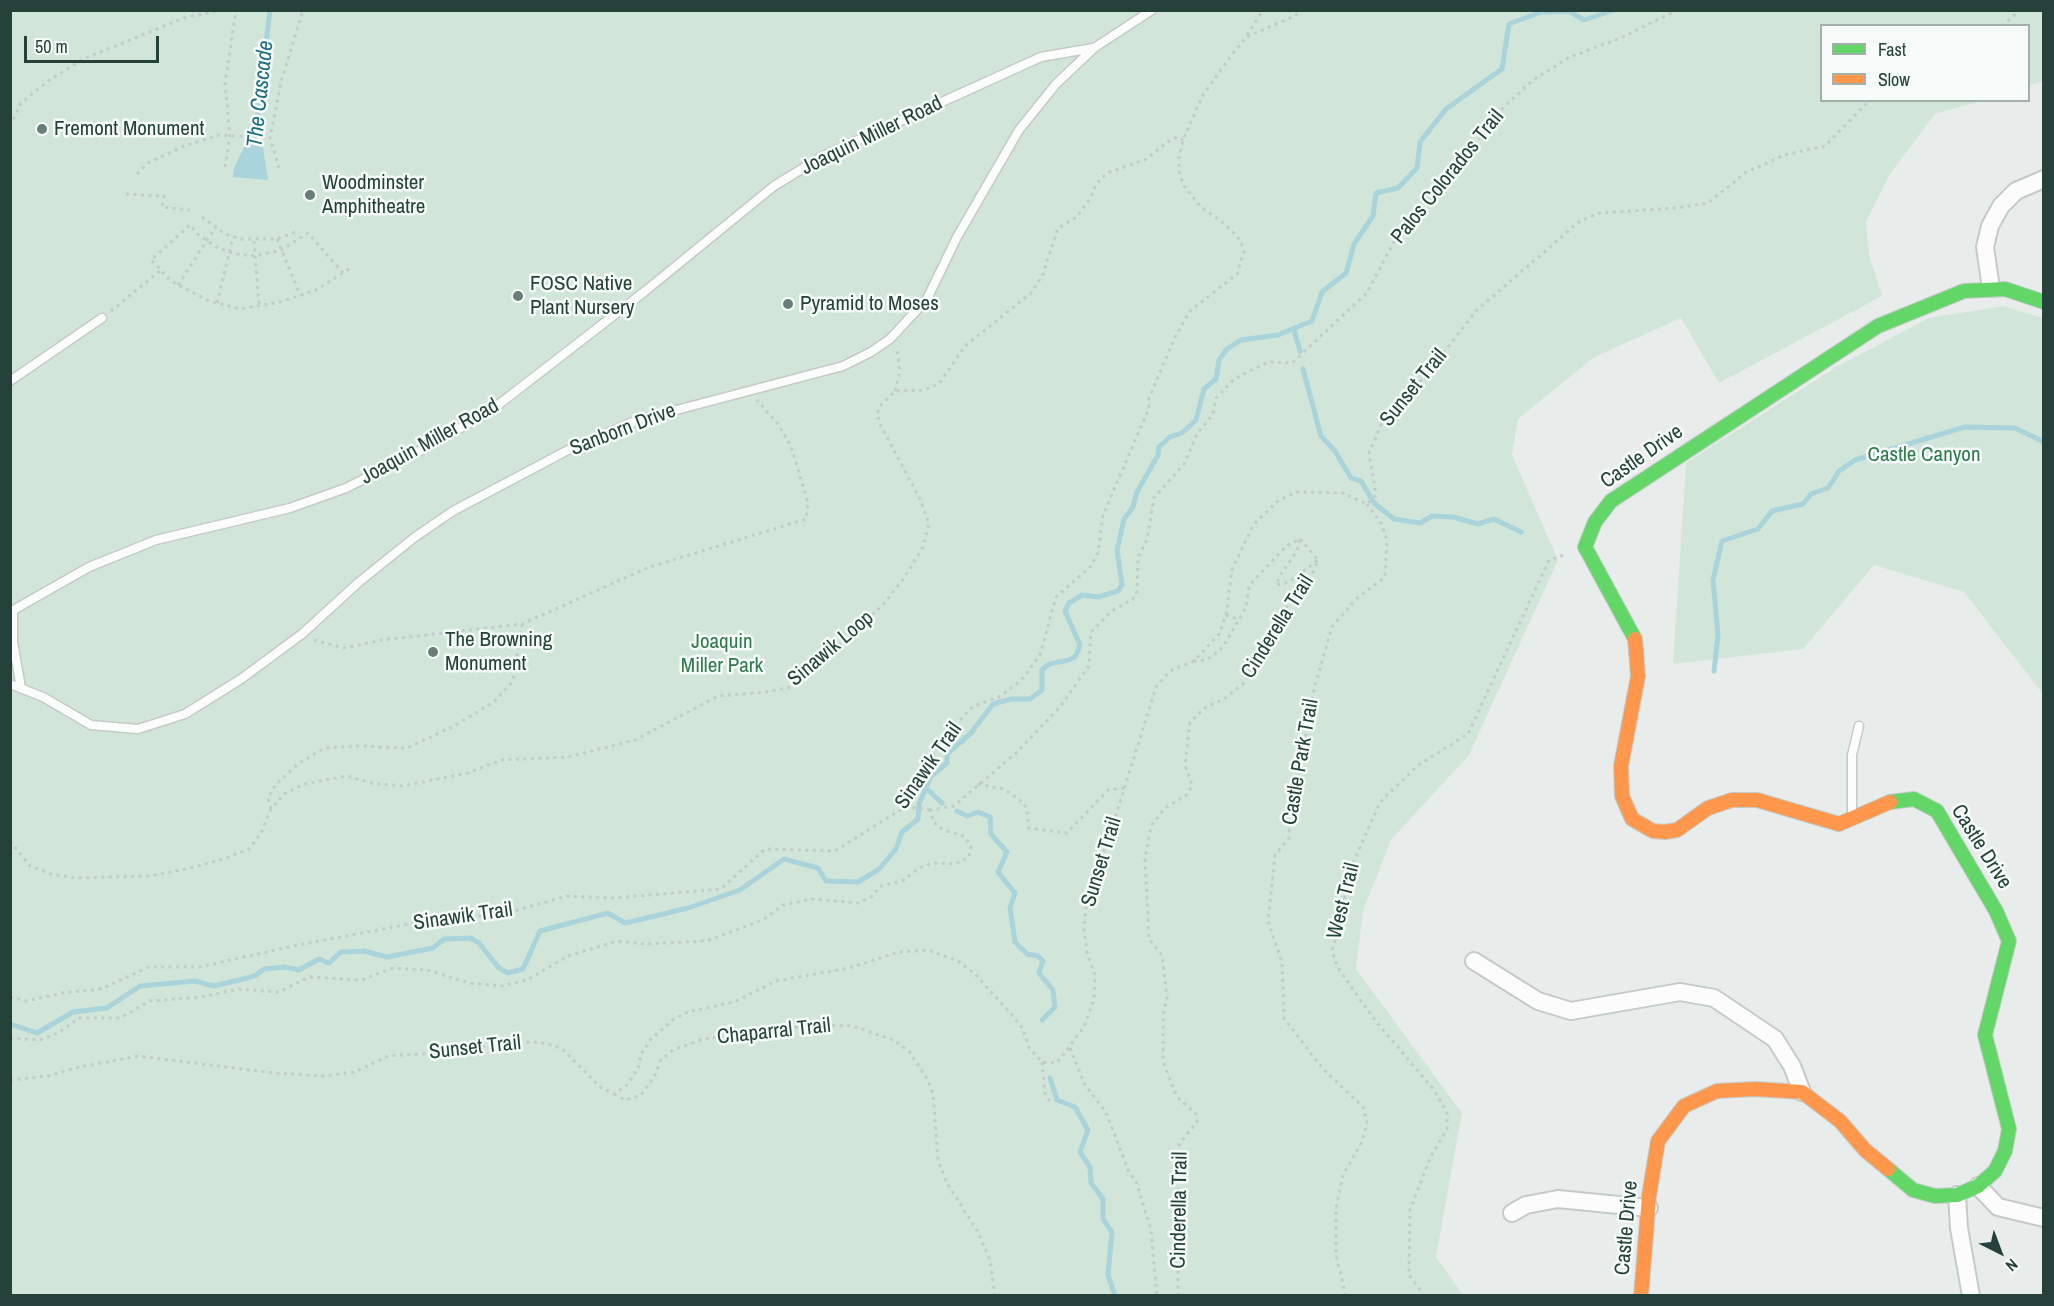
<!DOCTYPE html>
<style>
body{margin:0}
#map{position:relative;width:2054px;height:1306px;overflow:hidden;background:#e8edeb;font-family:"Archivo Narrow",sans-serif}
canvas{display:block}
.frame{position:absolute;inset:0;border:12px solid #24423a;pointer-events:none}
.legend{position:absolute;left:1820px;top:24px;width:210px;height:78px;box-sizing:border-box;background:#f7fbf9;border:2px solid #a3b1ad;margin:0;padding:8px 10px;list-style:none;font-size:18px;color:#24423a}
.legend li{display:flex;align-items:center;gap:12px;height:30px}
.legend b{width:30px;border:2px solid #a3b1ad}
.north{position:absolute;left:1970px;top:1222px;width:60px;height:60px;-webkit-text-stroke:4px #f7fbf9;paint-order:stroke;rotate:138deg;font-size:16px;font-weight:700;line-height:24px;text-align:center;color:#24423a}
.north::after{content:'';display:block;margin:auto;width:21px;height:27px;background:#24423a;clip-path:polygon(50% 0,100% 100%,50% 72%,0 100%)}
.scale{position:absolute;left:24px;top:36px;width:135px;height:27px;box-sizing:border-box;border:3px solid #24423a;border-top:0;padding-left:8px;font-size:18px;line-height:21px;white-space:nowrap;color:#24423a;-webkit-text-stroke:4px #f7fbf9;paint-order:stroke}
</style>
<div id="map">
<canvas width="2054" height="1306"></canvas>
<div class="frame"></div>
<ul class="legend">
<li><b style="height:8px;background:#63d668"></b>Fast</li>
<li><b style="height:8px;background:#ff974d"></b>Slow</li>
</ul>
<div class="north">N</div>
<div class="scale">50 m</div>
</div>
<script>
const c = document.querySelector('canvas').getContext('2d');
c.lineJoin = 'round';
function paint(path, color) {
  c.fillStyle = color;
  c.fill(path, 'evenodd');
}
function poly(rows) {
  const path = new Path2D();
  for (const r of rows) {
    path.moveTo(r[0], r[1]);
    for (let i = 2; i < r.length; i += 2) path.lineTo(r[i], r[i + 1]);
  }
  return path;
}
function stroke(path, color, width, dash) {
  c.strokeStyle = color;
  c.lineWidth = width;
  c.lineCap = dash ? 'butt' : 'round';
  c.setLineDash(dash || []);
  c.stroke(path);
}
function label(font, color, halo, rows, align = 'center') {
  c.font = font + ' "Archivo Narrow",sans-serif';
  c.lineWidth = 5;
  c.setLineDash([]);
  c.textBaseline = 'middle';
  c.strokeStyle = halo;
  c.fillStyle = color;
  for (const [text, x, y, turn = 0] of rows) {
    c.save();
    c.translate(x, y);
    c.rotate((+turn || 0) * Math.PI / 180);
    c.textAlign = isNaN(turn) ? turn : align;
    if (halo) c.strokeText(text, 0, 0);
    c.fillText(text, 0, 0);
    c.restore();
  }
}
paint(poly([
 [2043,10,2044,81,2029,85,2028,26,1822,26,1822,100,1980,101,1935,114,1890,174,1866,222,1869,255,1882,296,1719,383,1681,318,1593,358,1518,419,1512,455,1558,560,1469,755,1391,840,1363,911,1356,969,1462,1113,1436,1257,1463,1295,11,1296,10,11],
 [2003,306,2043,318,2043,694,1964,592,1874,565,1803,649,1673,664,1686,463,1836,367,1929,318]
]), '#d1e6d8');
paint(poly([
 [254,138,262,141,268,180,233,177,234,168,247,141]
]), '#a9d4db');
stroke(poly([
 [254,144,270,10],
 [1294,330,1300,351],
 [1303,369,1321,436,1335,451,1351,478,1361,481,1374,503,1394,519,1420,523,1432,516,1453,517,1478,524,1494,519,1521,532],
 [1714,671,1718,635,1713,580,1722,541,1758,529,1772,511,1803,504,1811,494,1828,488,1839,471,1855,460,1965,427,2015,428,2044,442],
 [927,789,942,803],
 [957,811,967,816,978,812,990,817,991,834,1007,852,998,872,1015,893,1010,908,1015,942,1027,954,1038,956,1043,961,1039,973,1053,990,1055,1007,1042,1020],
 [10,1024,37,1033,73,1012,107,1008,140,986,195,981,214,986,255,976,264,969,284,967,299,970,319,959,329,963,341,952,364,951,387,957,433,948,444,939,470,938,479,943,499,968,508,973,523,969,540,931,608,913,625,923,688,908,740,890,784,859,818,868,826,881,858,882,879,869,896,849,902,832,918,819,919,804,931,776,947,763,947,754,971,733,993,704,1011,699,1030,699,1042,690,1042,670,1049,664,1069,660,1076,656,1080,645,1065,611,1069,603,1082,595,1098,597,1118,591,1122,585,1117,550,1124,519,1133,507,1137,492,1158,455,1159,447,1170,437,1182,433,1196,420,1204,389,1216,379,1219,360,1227,349,1241,340,1278,335,1312,321,1322,292,1346,273,1354,244,1373,216,1376,193,1398,188,1417,168,1420,142,1446,109,1502,69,1509,24,1541,12,1569,11,1584,20,1614,10],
 [1050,1078,1057,1100,1075,1107,1088,1130,1080,1152,1090,1167,1091,1183,1103,1199,1103,1219,1112,1232,1108,1275,1115,1296]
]), '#a9d4db', 5);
const lane = poly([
 [10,381,102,318],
 [13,611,13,642,21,688],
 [10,612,89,567,156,540,290,508,346,488,416,453,489,412,644,292,774,186,823,156,1041,57,1093,48],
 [10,684,43,697,91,725,138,729,185,714,241,679,302,634,359,582,415,537,453,511,570,449,635,421,843,366,871,352,890,339,927,299,957,237,1019,130,1056,84,1094,48,1152,10],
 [1852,815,1852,755,1859,726]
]);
const street = poly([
 [1991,288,1985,247,1990,226,2001,206,2016,191,2044,179],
 [1474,961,1538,1001,1571,1011,1680,992,1714,998,1775,1039,1792,1066,1802,1092],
 [1978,1186,1998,1207,2044,1218],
 [1957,1195,1959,1228,1971,1296],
 [1512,1213,1526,1205,1558,1199,1649,1208]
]);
const fast = poly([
 [1635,639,1585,547,1595,522,1611,501,1878,326,1964,291,2005,289,2044,302],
 [1888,1169,1913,1190,1935,1196,1957,1195,1978,1186,1995,1171,2005,1151,2009,1129,1985,1035,2009,941,1996,911,1937,811,1914,799,1890,802]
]);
const slow = poly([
 [1635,639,1638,676,1621,766,1622,796,1632,819,1653,831,1665,832,1677,830,1708,808,1732,800,1757,800,1839,824,1890,802],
 [1641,1296,1649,1196,1658,1141,1684,1106,1717,1091,1755,1089,1802,1092,1840,1121,1865,1150,1888,1169]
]);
stroke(lane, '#c5cac8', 11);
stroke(street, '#c5cac8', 20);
stroke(fast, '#c3cbc8', 16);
stroke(slow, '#c3cbc8', 16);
stroke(poly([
 [2002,26,2020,10],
 [1247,35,1263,10],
 [10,126,21,103,48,81,83,59,184,18,222,10],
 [225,167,230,136,225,84,236,10],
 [279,168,270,138,281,82,303,10],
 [137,174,148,163,184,146,219,135,270,138],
 [126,194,164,196,162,207,190,210],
 [202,217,225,234,241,239,277,239,295,232],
 [277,239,300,295],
 [254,241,259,305],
 [343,273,308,233,281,250,255,256,236,254,218,248,196,233,190,225,151,260,171,281,209,301,240,309,280,302,316,290,352,267],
 [178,285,215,228],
 [217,303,233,237],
 [111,311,161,270],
 [895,391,900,371,897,349],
 [1300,539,1318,560],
 [1226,615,1240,620],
 [314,640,344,648,382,640,522,624,647,568,806,519,808,503,791,446,778,424,757,400],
 [978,784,1004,789,1023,802,1027,810,1029,828,1067,833,1108,790,1125,788],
 [905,807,931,810],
 [271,809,268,798,276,784,298,764,324,748,361,746,407,748,452,727,494,702,513,681,522,625],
 [10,841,30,866,51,874,77,878,149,876,187,869,223,859,249,849,261,833,271,809,284,794,304,784,347,776,371,783,402,786,468,773,501,760,568,757,635,740,718,696,766,692,792,687,882,606,904,578,923,547,929,524,921,501,880,424,877,413,881,405,895,391,923,390,939,384,965,346,1031,293,1043,274,1058,228,1077,217,1091,197,1096,184,1107,173,1147,159,1167,142,1177,137,1183,140],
 [10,997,27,1001,62,993,101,989,149,967,200,967,298,945,420,922,507,913,567,896,614,898,721,889,765,849,835,851,905,807,904,799,945,737,972,707,1001,696,1022,679,1040,655,1056,597,1091,566,1098,553,1103,515,1149,408,1149,398,1176,335,1190,311,1237,274,1244,251,1240,240,1226,225,1200,206,1184,186,1179,172,1179,157,1183,140,1203,95,1231,56,1246,37,1295,16,1300,10],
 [10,1038,40,1040,58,1033,79,1018,120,1018,150,1001,201,997,239,989,278,992,310,977,361,980,393,968,427,970,469,983,503,986,527,980,568,956,617,941,645,944,706,941,763,920,783,905,812,899,858,903,871,897,881,886,902,881,919,868,933,863,955,864,969,857,971,846,964,836,943,830,933,822,931,810,954,806,1016,753,1060,707,1089,666,1091,632,1112,611,1133,599,1137,592,1138,557,1147,540,1154,498,1184,464,1197,434,1213,414,1216,398,1234,379,1268,362,1292,363,1367,293,1397,236,1449,180,1501,110,1533,80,1570,57,1621,38,1677,10],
 [1070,1048,1085,1085,1106,1112,1129,1172,1136,1181,1151,1230,1157,1296],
 [1042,1062,1045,1093,1051,1103],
 [10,1080,48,1076,75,1068,138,1056,274,1073,324,1076,355,1072,388,1056,454,1052,498,1043,539,1042,561,1048,600,1087,614,1094,627,1085,639,1066,641,1054,651,1039,674,1019,688,1012,734,1002,776,981,849,968,899,952,928,950,958,961,975,974,1012,1015,1023,1029,1029,1048,1042,1062,1057,1063,1084,1027,1094,1000,1095,975,1087,953,1084,929,1087,897,1110,834,1156,687,1170,671,1194,661,1219,634,1226,615,1232,569,1254,524,1279,500,1297,492,1343,493,1367,504,1376,495,1369,453,1385,416,1426,375,1476,311,1580,221,1600,213,1677,208,1708,203,1745,173,1784,155,1825,146,1870,100],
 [614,1094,625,1100,641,1095,654,1077,661,1060,673,1050,703,1039,814,1025,853,1026,893,1040,909,1051,927,1079,933,1093,938,1160,947,1183,978,1232,990,1260,995,1296],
 [1178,1296,1178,1146,1197,1122,1196,1114,1177,1097,1163,1062,1163,1015,1167,998,1162,955,1149,939,1145,859,1151,826,1165,808,1188,794,1192,785,1185,765,1190,722,1206,707,1224,699,1245,682,1250,669,1283,626,1287,604,1311,578,1318,560,1289,582,1276,585,1281,574,1297,551,1300,539,1286,546,1249,586,1246,607,1223,647,1207,660,1194,661],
 [1346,1296,1336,1255,1336,1208,1343,1175,1362,1142,1367,1123,1363,1107,1322,1068,1284,1018,1282,962,1268,921,1275,855,1289,838,1290,804,1299,775,1314,689,1332,627,1357,598,1385,577,1387,540,1381,523,1367,504],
 [1425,1296,1409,1275,1410,1210,1431,1156,1447,1129,1447,1113,1434,1090,1374,1019,1338,968,1332,951,1343,913,1347,876,1380,802,1417,766,1468,734,1549,560,1566,554]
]), '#c3ccca', 3, [3, 4.5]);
stroke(lane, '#fcfcfc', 8);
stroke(street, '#fcfcfc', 16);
stroke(fast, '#63d668', 14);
stroke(slow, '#ff974d', 14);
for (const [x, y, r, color] of [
 [42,129,6,"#697e78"],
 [310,195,6,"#697e78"],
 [518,296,6,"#697e78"],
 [788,304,6,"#697e78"],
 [433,652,6,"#697e78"]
]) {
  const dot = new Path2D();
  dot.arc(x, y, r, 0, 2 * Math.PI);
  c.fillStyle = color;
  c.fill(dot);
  stroke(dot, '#f7fbf9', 2);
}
label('21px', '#24423a', '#f7fbf9', [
 ["Fremont Monument",54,129],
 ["Woodminster",322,183],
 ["Amphitheatre",322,207],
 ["FOSC Native",530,284],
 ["Plant Nursery",530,308],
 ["Pyramid to Moses",800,304],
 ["The Browning",445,640],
 ["Monument",445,664]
], 'left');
label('21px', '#24423a', '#f7fbf9', [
 ["Joaquin Miller Road",872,136,-26],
 ["Palos Colorados Trail",1448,177,-51],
 ["Sunset Trail",1414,388,-51],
 ["Sanborn Drive",623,430,-21],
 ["Joaquin Miller Road",430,442,-29],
 ["Castle Drive",1642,457,-35],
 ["Cinderella Trail",1278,627,-58],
 ["Sinawik Loop",831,649,-40],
 ["Castle Park Trail",1301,762,-80],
 ["Sinawik Trail",929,766,-55],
 ["Castle Drive",1981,847,58],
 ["Sunset Trail",1102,862,-73],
 ["West Trail",1344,901,-76],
 ["Sinawik Trail",463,917,-8],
 ["Chaparral Trail",774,1032,-6],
 ["Sunset Trail",475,1048,-6],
 ["Cinderella Trail",1180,1210,-89],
 ["Castle Drive",1627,1228,-85]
]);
label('21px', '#2d7a4b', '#f7fbf9', [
 ["Castle Canyon",1924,455],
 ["Joaquin",722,642],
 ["Miller Park",722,666]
]);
label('italic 22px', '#1c6f80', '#f7fbf9', [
 ["The Cascade",261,94,-84]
]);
</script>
